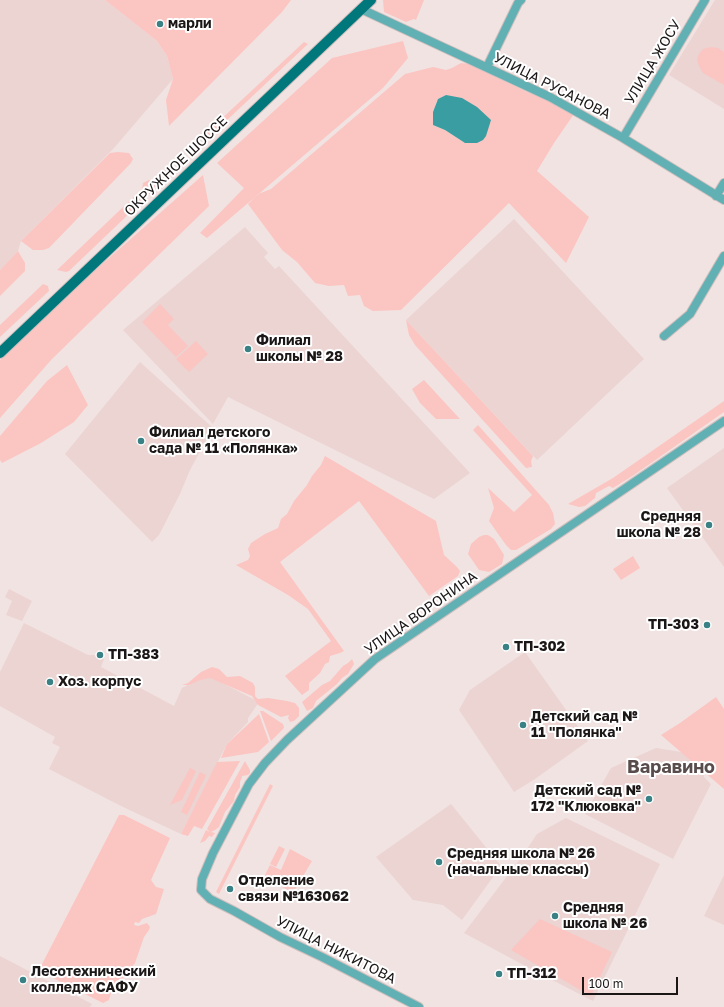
<!DOCTYPE html>
<meta charset="utf-8">
<style>
body{margin:0}
#map{position:relative;width:724px;height:1007px;overflow:hidden;background:#f1e3e2;font-family:"Golos Text",sans-serif}
canvas{display:block}
.scale{position:absolute;left:582px;top:977px;width:96px;height:18px;box-sizing:border-box;border:2px solid #1c1717;border-top:0;padding-left:5px;font-size:12px;line-height:14px;white-space:nowrap;color:#1c1717;-webkit-text-stroke:3px #fff;paint-order:stroke}
</style>
<div id="map">
<canvas width="724" height="1007"></canvas>
<div class="scale">100 m</div>
</div>
<script>
const c = document.querySelector('canvas').getContext('2d');
c.lineJoin = 'round';
function paint(path, color) {
  c.fillStyle = color;
  c.fill(path, 'evenodd');
}
function poly(rows) {
  const path = new Path2D();
  for (const r of rows) {
    path.moveTo(r[0], r[1]);
    for (let i = 2; i < r.length; i += 2) path.lineTo(r[i], r[i + 1]);
  }
  return path;
}
function stroke(path, color, width, dash) {
  c.strokeStyle = color;
  c.lineWidth = width;
  c.lineCap = dash ? 'butt' : 'round';
  c.setLineDash(dash || []);
  c.stroke(path);
}
function label(font, color, halo, rows, align = 'center') {
  c.font = font + ' "Golos Text",sans-serif';
  c.lineWidth = 4;
  c.setLineDash([]);
  c.textBaseline = 'middle';
  c.strokeStyle = halo;
  c.fillStyle = color;
  for (const [text, x, y, turn = 0] of rows) {
    c.save();
    c.translate(x, y);
    c.rotate((+turn || 0) * Math.PI / 180);
    c.textAlign = isNaN(turn) ? turn : align;
    if (halo) c.strokeText(text, 0, 0);
    c.fillText(text, 0, 0);
    c.restore();
  }
}
paint(poly([
 [0,0,105,0,157,41,167,56,173,79,114,148,21,241,18,251,0,270],
 [715,0,724,0,724,109,669,75],
 [514,219,644,359,537,460,406,320],
 [245,227,268,253,264,257,275,269,279,266,470,473,434,499,228,397,213,424,123,330],
 [140,362,213,428,190,470,180,494,159,535,152,542,65,454],
 [724,448,724,567,667,488],
 [9,589,32,601,22,621,6,615,12,601,5,597],
 [24,623,88,655,94,655,104,659,101,667,174,706,182,688,207,675,259,702,248,718,248,722,227,744,181,834,123,807,49,769,60,747,52,743,55,737,0,706,0,672],
 [525,652,588,741,535,779,514,792,459,710,470,690],
 [656,748,706,756,704,777,711,784,673,859,585,814,611,768],
 [451,804,501,866,462,920,443,905,413,900,376,857],
 [566,818,660,864,593,1001,529,968,464,933,523,855,537,834],
 [724,875,724,925,704,916],
 [0,956,92,1004,90,1007,0,1007]
]), '#ebd4d2');
paint(poly([
 [105,0,291,0,282,12,169,126,166,100,173,79,167,56,157,41],
 [383,0,424,0,416,20,414,19,406,22,384,12],
 [403,41,408,58,383,88,207,238,200,233,244,188,217,163,332,58],
 [304,42,308,44,209,137,203,136],
 [711,47,718,48,724,52,724,85,703,73,699,66,697,59,699,54,703,49],
 [461,63,469,64,527,92,546,99,563,109,574,114,554,143,537,171,589,217,566,263,509,203,401,310,373,311,364,306,360,295,348,296,344,285,329,286,315,283,297,262,282,250,248,204,258,194,271,189,405,74,433,67,446,70,452,68],
 [446,95,465,143,445,130,433,125,433,112,438,99],
 [118,152,129,153,133,159,131,163,49,248,43,250,33,250,21,241,110,153],
 [203,175,209,206,52,359,0,418,0,360,73,290],
 [149,180,152,180,154,183,155,187,154,190,69,271,66,272,57,270,142,189,143,183],
 [18,251,25,263,25,271,0,296,0,270],
 [43,284,48,286,49,291,0,337,0,325],
 [160,304,174,319,157,336,168,325,188,346,176,357,142,322],
 [406,320,533,456,531,461,532,467,526,468,415,345,409,335],
 [196,341,208,354,189,372,176,359],
 [67,365,88,405,74,422,41,443,2,463,0,460,0,436,47,381],
 [424,380,460,419,436,419,420,403,412,389],
 [724,401,724,412,634,475,613,488,609,486,596,493,595,498,585,506,579,507,568,504,613,478],
 [478,425,549,505,553,513,555,524,551,529,516,550,511,550,506,545,489,521,494,508,488,488,514,512,532,495,473,430],
 [325,456,436,521,444,555,457,567,460,571,458,576,429,596,359,501,280,562,344,651,340,653,330,656,329,662,325,664,320,673,309,683,309,690,302,695,285,676,331,641,308,609,288,595,236,565,248,560,250,556,248,549,251,543,265,534,278,528,281,519,287,514,294,501,307,485,312,476,321,465],
 [484,535,488,535,494,539,504,555,502,564,489,572,479,570,468,554,471,544,479,537],
 [633,556,640,568,621,580,613,569],
 [352,659,354,664,348,674,342,678,337,684,316,701,313,708,307,711,302,702,322,685,330,681,343,666,348,663],
 [212,667,219,669,227,677,240,676,253,683,255,687,255,696,258,699,268,698,287,701,295,703,299,708,299,716,294,721,290,722,288,718,289,715,281,717,258,705,252,696,210,678,200,680,189,685,182,685,188,683,201,672],
 [716,697,724,709,724,789,661,735,680,723],
 [260,711,263,711,283,724,284,728,271,741],
 [259,714,269,742,258,752,221,758,227,744],
 [240,761,202,829,194,826,188,836,181,834,217,762],
 [245,761,250,770,250,773,248,775,242,776,242,777,240,782,240,787,235,795,234,801,225,812,219,827,215,830,211,832,215,833,212,837,209,836,205,841,200,843,206,830,210,832,207,829],
 [190,768,196,771,182,800,170,805],
 [200,772,206,775,187,815,181,812],
 [270,784,273,786,219,894,216,892],
 [119,815,124,815,170,838,151,880,156,887,164,889,156,914,142,919,139,923,135,922,134,925,138,926,147,923,150,927,149,930,144,937,135,963,121,981,118,987,114,989,109,983,105,985,104,989,110,991,111,993,109,1000,103,1003,43,973,40,968],
 [279,846,285,849,276,867,270,864],
 [290,849,312,861,293,893,264,877,270,865,281,870],
 [540,919,612,952,591,996,511,950]
]), '#fbc5c2');
paint(poly([
 [446,95,462,98,477,107,491,120,486,136,483,140,477,143,465,143,445,130,433,125,433,112,438,99]
]), '#3a9da1');
const minor = poly([
 [361,9,550,97,623,138,724,200],
 [487,67,518,3,521,0],
 [623,138,705,0],
 [716,196,724,183],
 [664,336,690,314,724,256],
 [419,1007,322,957,280,937,234,911,210,899,201,890,202,879,213,853,249,784,265,763,287,740,375,659,724,421]
]);
const major = poly([
 [0,353,371,0]
]);
stroke(minor, '#cbbebd', 10);
stroke(major, '#cbbebd', 12);
stroke(minor, '#61b0b3', 8);
stroke(major, '#00777b', 10);
for (const [x, y, r, color] of [
 [160,24,4,"#398184"],
 [248,349,4,"#398184"],
 [141,441,4,"#398184"],
 [709,525,4,"#398184"],
 [707,625,4,"#398184"],
 [506,647,4,"#398184"],
 [100,655,4,"#398184"],
 [50,682,4,"#398184"],
 [523,725,4,"#398184"],
 [649,799,4,"#398184"],
 [439,862,4,"#398184"],
 [230,889,4,"#398184"],
 [555,916,4,"#398184"],
 [499,974,4,"#398184"],
 [23,980,4,"#398184"]
]) {
  const dot = new Path2D();
  dot.arc(x, y, r, 0, 2 * Math.PI);
  c.fillStyle = color;
  c.fill(dot);
  stroke(dot, '#fff', 1.5);
}
label('bold 14px', '#1c1717', '#fff', [
 ["марли",168,24],
 ["Филиал",256,341],
 ["школы № 28",256,357],
 ["Филиал детского",149,433],
 ["сада № 11 «Полянка»",149,449],
 ["Средняя",701,517,"right"],
 ["школа № 28",701,533,"right"],
 ["ТП-303",699,625,"right"],
 ["ТП-302",514,647],
 ["ТП-383",108,655],
 ["Хоз. корпус",58,682],
 ["Детский сад №",531,717],
 ["11 \"Полянка\"",531,733],
 ["Детский сад №",641,791,"right"],
 ["172 \"Клюковка\"",641,807,"right"],
 ["Средняя школа № 26",447,854],
 ["(начальные классы)",447,870],
 ["Отделение",238,881],
 ["связи №163062",238,897],
 ["Средняя",563,908],
 ["школа № 26",563,924],
 ["Лесотехнический",31,972],
 ["колледж САФУ",31,988],
 ["ТП-312",507,974]
], 'left');
label('14px', '#1c1717', '#fff', [
 ["УЛИЦА ЖОСУ",653,62,-59],
 ["УЛИЦА РУСАНОВА",552,86,27],
 ["ОКРУЖНОЕ ШОССЕ",176,166,-44],
 ["УЛИЦА ВОРОНИНА",421,613,-35],
 ["УЛИЦА НИКИТОВА",336,950,27]
]);
label('bold 18px', '#584d4c', '#fff', [
 ["Варавино",671,767]
]);
</script>
